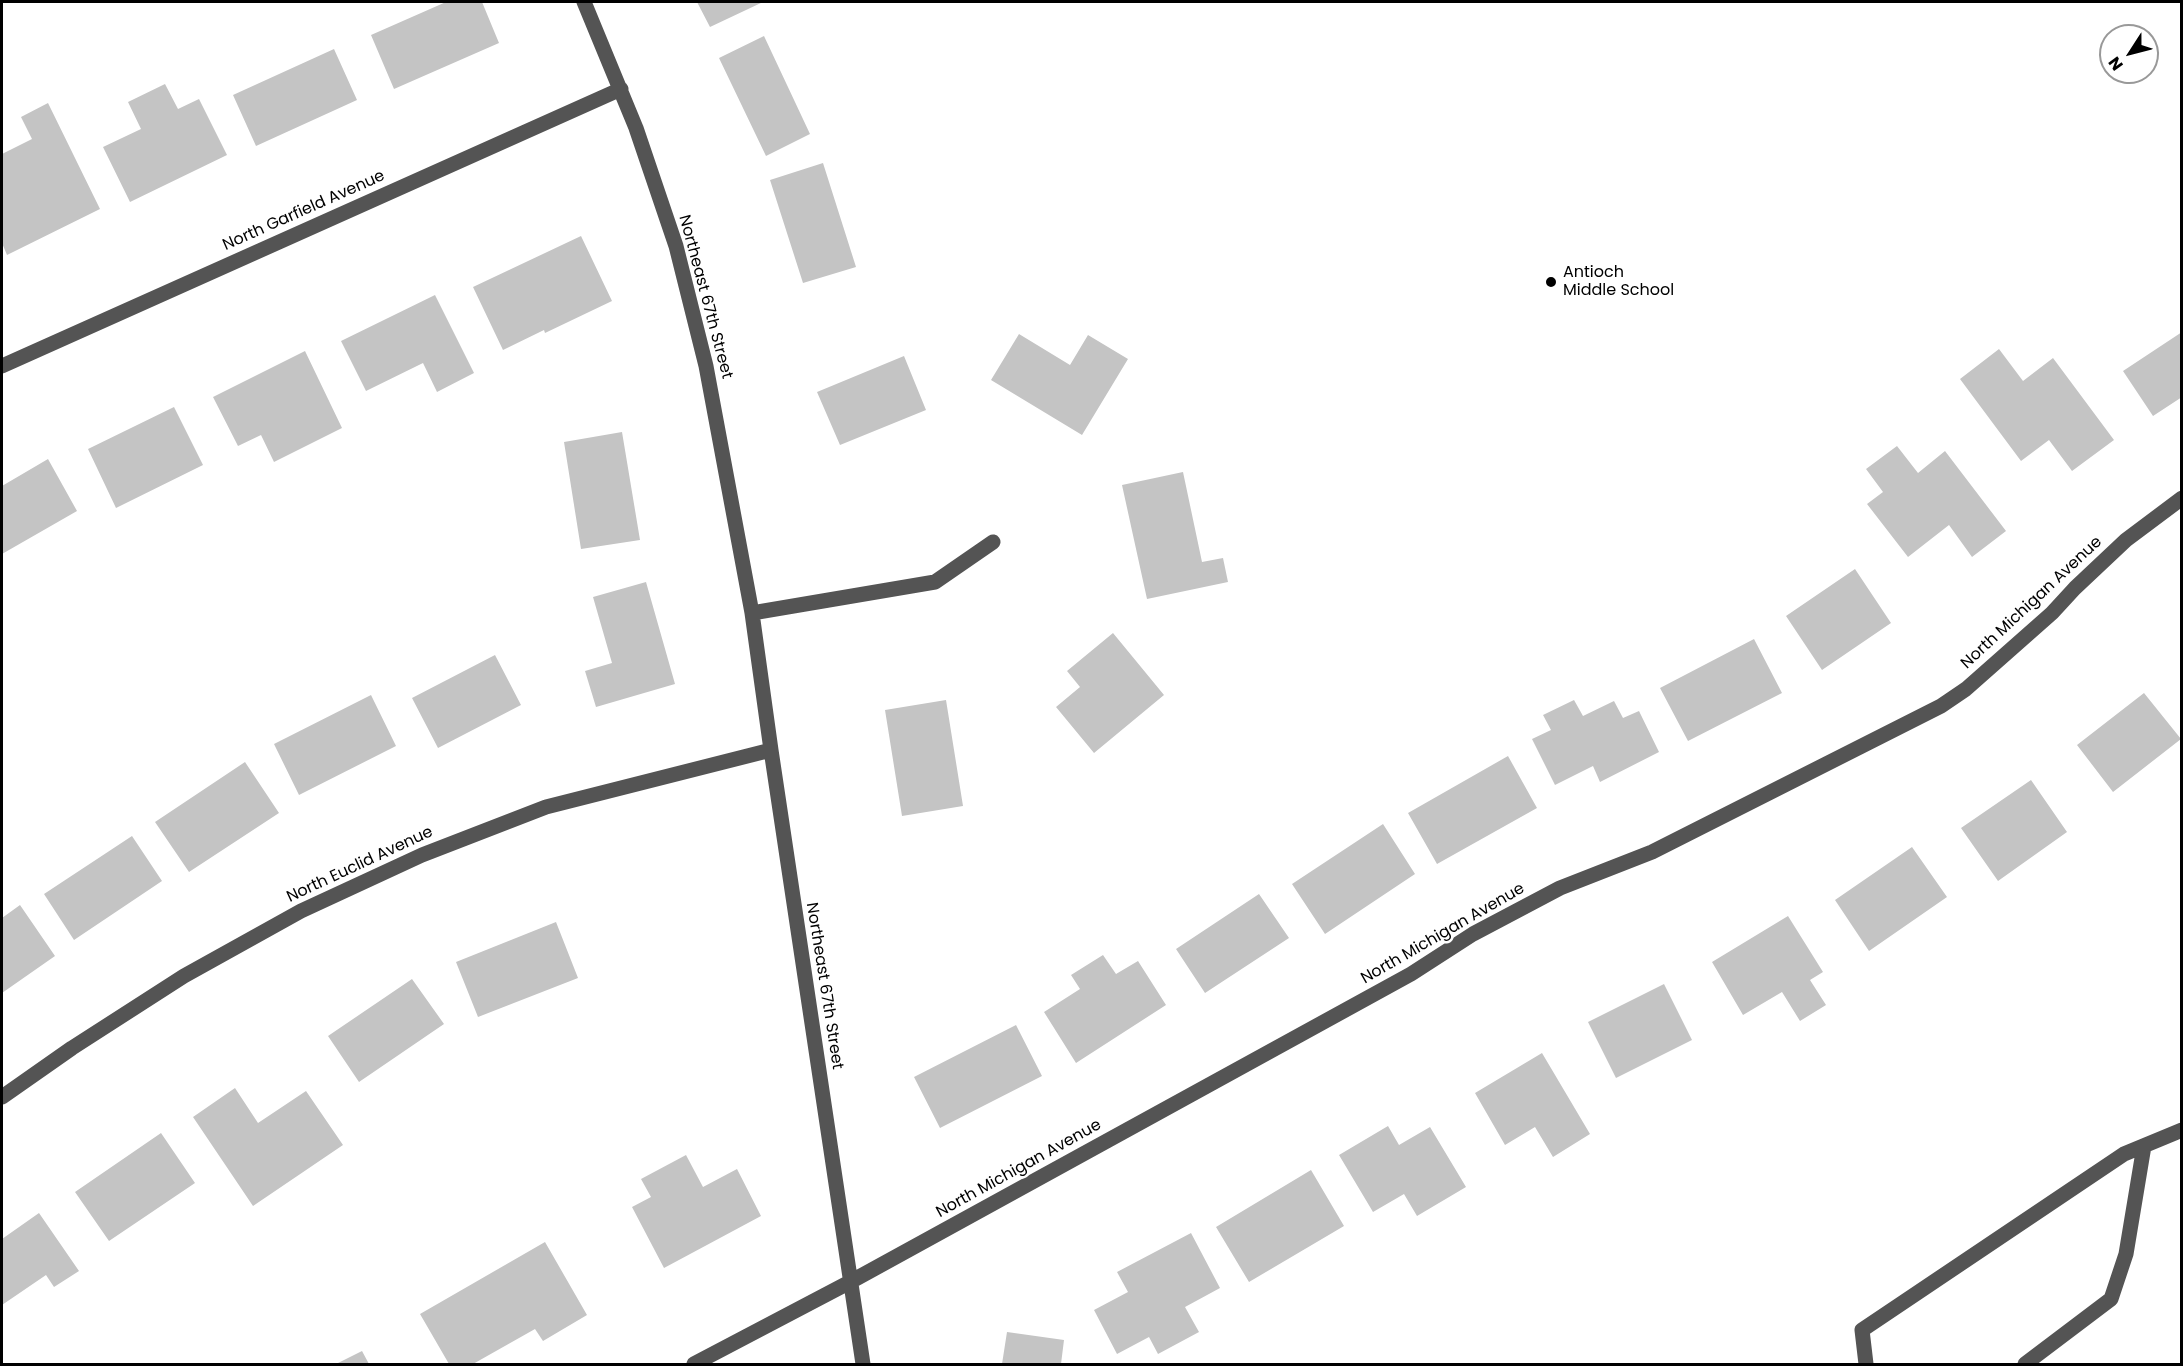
<!DOCTYPE html>
<style>
body{margin:0}
#map{position:relative;width:2183px;height:1366px;overflow:hidden;background:#fff;font-family:Poppins,sans-serif}
canvas{display:block}
.frame{position:absolute;inset:0;border:3px solid #000;pointer-events:none}
.north{position:absolute;left:2099px;top:24px;width:60px;height:60px;box-sizing:border-box;background:#fff;border:2px solid #999;border-radius:50%;rotate:234deg;font-size:16px;font-weight:700;line-height:24px;text-align:center;color:#000}
.north::after{content:'';display:block;margin:auto;width:21px;height:27px;background:#000;clip-path:polygon(50% 0,100% 100%,50% 72%,0 100%)}
</style>
<div id="map">
<canvas width="2183" height="1366"></canvas>
<div class="frame"></div>
<div class="north">N</div>
</div>
<script>
const c = document.querySelector('canvas').getContext('2d');
c.lineJoin = 'round';
function paint(path, color) {
  c.fillStyle = color;
  c.fill(path, 'evenodd');
}
function poly(rows) {
  const path = new Path2D();
  for (const r of rows) {
    path.moveTo(r[0], r[1]);
    for (let i = 2; i < r.length; i += 2) path.lineTo(r[i], r[i + 1]);
  }
  return path;
}
function stroke(path, color, width, dash) {
  c.strokeStyle = color;
  c.lineWidth = width;
  c.lineCap = dash ? 'butt' : 'round';
  c.setLineDash(dash || []);
  c.stroke(path);
}
function label(font, color, halo, rows, align = 'center') {
  c.font = font + ' Poppins,sans-serif';
  c.lineWidth = 5;
  c.setLineDash([]);
  c.textBaseline = 'middle';
  c.strokeStyle = halo;
  c.fillStyle = color;
  for (const [text, x, y, turn = 0] of rows) {
    c.save();
    c.translate(x, y);
    c.rotate((+turn || 0) * Math.PI / 180);
    c.textAlign = isNaN(turn) ? turn : align;
    if (halo) c.strokeText(text, 0, 0);
    c.fillText(text, 0, 0);
    c.restore();
  }
}
paint(poly([
 [446,2,482,2,499,43,394,89,371,35],
 [697,2,763,2,710,27],
 [764,36,810,134,766,156,719,58],
 [334,49,357,100,256,146,233,95],
 [165,84,178,109,199,99,227,155,130,202,103,147,141,129,128,102],
 [48,103,100,209,7,255,2,243,2,194,3,193,2,189,2,154,32,139,21,117],
 [823,163,856,267,803,283,770,180],
 [581,236,612,301,545,333,544,330,503,350,473,287],
 [435,295,474,373,437,392,423,363,366,391,341,341],
 [2182,332,2182,397,2153,416,2123,371],
 [1019,334,1070,365,1088,335,1128,359,1082,435,991,380],
 [1999,349,2023,381,2053,358,2114,440,2072,471,2049,440,2021,461,1960,379],
 [305,351,342,428,274,462,261,435,238,446,213,397],
 [904,356,926,410,840,445,817,392],
 [174,407,203,465,116,508,88,449],
 [622,432,640,540,581,549,564,442],
 [1897,446,1918,473,1945,451,2006,531,1972,557,1949,525,1908,557,1867,504,1883,492,1866,469],
 [48,459,77,511,2,554,2,486],
 [1183,472,1202,562,1223,558,1228,582,1147,599,1122,485],
 [1855,569,1891,623,1822,670,1786,616],
 [646,582,675,684,596,707,585,671,612,663,593,597],
 [1113,633,1164,695,1094,753,1056,707,1080,687,1067,671],
 [1754,639,1782,693,1688,741,1660,688],
 [495,655,521,705,438,748,412,698],
 [2144,693,2181,739,2113,792,2077,745],
 [371,695,396,746,299,795,274,744],
 [946,700,963,806,902,816,885,710],
 [1574,700,1583,716,1614,701,1623,718,1639,711,1659,752,1600,782,1593,766,1555,785,1532,739,1551,730,1543,715],
 [1508,756,1537,808,1437,864,1408,813],
 [245,762,279,813,189,872,155,822],
 [2031,780,2067,832,1998,881,1961,828],
 [1383,824,1415,874,1325,934,1292,884],
 [132,836,162,881,74,940,44,894],
 [1912,847,1947,897,1869,951,1835,900],
 [1259,894,1289,938,1205,993,1176,949],
 [20,905,55,956,2,993,2,918],
 [1788,916,1823,972,1810,980,1826,1005,1800,1021,1782,992,1743,1015,1712,962],
 [556,922,578,978,478,1017,456,962],
 [1103,955,1116,974,1138,961,1166,1005,1076,1063,1044,1012,1080,989,1071,975],
 [412,979,444,1024,359,1082,328,1036],
 [1664,984,1692,1040,1616,1078,1588,1022],
 [1016,1025,1042,1076,940,1128,914,1077],
 [1542,1053,1590,1134,1553,1157,1535,1127,1505,1145,1475,1093],
 [235,1088,258,1123,306,1091,343,1145,253,1206,193,1117],
 [1388,1126,1399,1145,1430,1127,1466,1187,1417,1216,1404,1194,1373,1212,1339,1155],
 [161,1133,195,1183,109,1241,75,1192],
 [686,1155,703,1187,737,1169,761,1216,664,1268,632,1207,651,1197,641,1179],
 [1311,1170,1344,1226,1249,1282,1216,1227],
 [39,1213,79,1271,54,1287,46,1275,2,1305,2,1239],
 [1191,1233,1220,1288,1185,1307,1199,1332,1158,1354,1149,1337,1117,1354,1094,1310,1128,1292,1117,1272],
 [545,1242,587,1315,543,1341,535,1329,473,1364,449,1364,420,1314],
 [1007,1332,1064,1340,1061,1364,1002,1364],
 [362,1351,369,1364,336,1364]
]), '#c4c4c4');
stroke(poly([
 [584,2,636,128,676,246,706,366,752,613,771,750,863,1364],
 [2,366,621,89],
 [752,613,935,582,993,542],
 [2,1097,72,1048,184,976,301,911,422,855,546,807,771,750],
 [694,1364,850,1282,1411,974,1473,934,1560,888,1652,852,1941,706,1966,689,2052,613,2075,588,2126,540,2182,498],
 [1866,1364,1862,1330,2124,1154,2182,1130],
 [2025,1364,2111,1299,2126,1254,2144,1146]
]), '#545454', 15);
for (const [x, y, r, color] of [
 [1551,282,6,"#000"]
]) {
  const dot = new Path2D();
  dot.arc(x, y, r, 0, 2 * Math.PI);
  c.fillStyle = color;
  c.fill(dot);
  stroke(dot, '#fff', 2);
}
label('16px', '#000', '#fff', [
 ["North Garfield Avenue",304,211,-24],
 ["Northeast 67th Street",705,297,75],
 ["North Michigan Avenue",2032,603,-43],
 ["North Euclid Avenue",360,865,-25],
 ["North Michigan Avenue",1443,934,-30],
 ["Northeast 67th Street",824,986,81],
 ["North Michigan Avenue",1019,1169,-29]
]);
label('16px', '#000', '#fff', [
 ["Antioch",1563,273],
 ["Middle School",1563,291]
], 'left');
</script>
